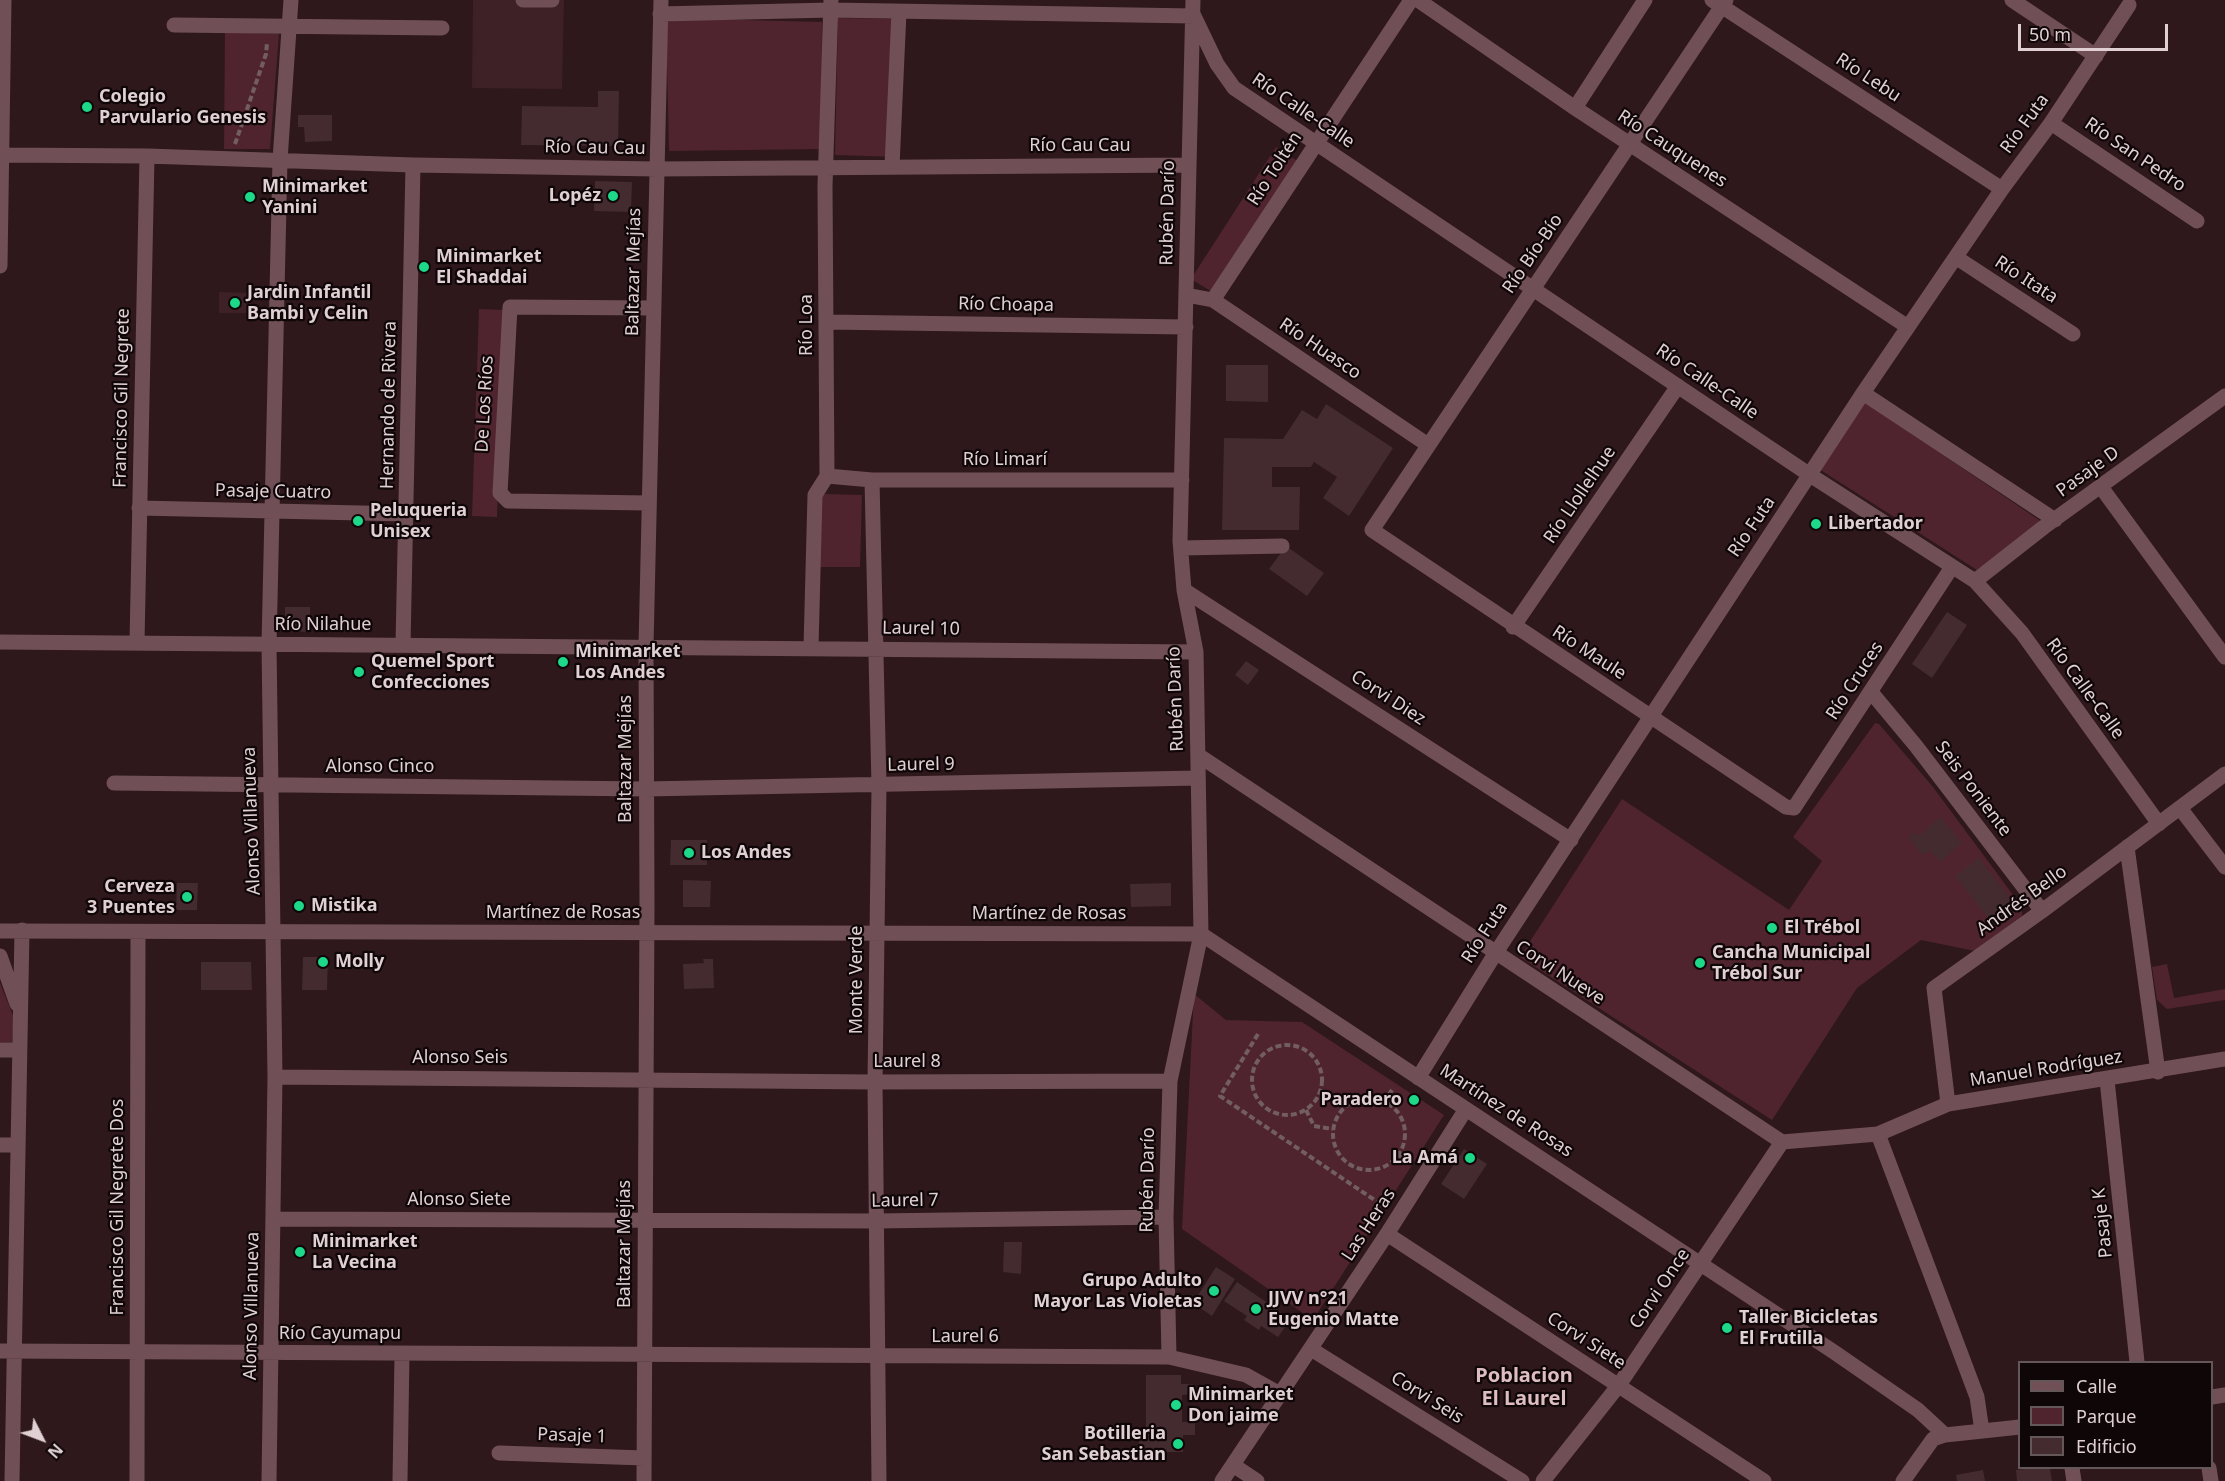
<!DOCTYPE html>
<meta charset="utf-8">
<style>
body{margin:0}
#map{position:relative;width:2225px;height:1481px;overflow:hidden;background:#2e181c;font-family:"Noto Sans",sans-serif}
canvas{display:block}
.legend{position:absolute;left:2018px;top:1361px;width:195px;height:108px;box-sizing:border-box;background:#0f0608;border:2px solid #635759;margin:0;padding:8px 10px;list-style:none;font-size:18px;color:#e0d0d3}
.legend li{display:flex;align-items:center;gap:12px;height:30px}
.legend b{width:30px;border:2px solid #635759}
.north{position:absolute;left:12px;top:1409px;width:60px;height:60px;-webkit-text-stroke:4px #0f0608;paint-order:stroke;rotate:132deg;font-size:16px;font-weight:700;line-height:24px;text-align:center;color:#e0d0d3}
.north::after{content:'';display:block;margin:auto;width:21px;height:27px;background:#e0d0d3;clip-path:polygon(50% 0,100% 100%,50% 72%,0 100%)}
.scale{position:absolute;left:2018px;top:24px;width:150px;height:27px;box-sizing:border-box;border:3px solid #e0d0d3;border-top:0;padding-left:8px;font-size:18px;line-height:21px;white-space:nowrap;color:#e0d0d3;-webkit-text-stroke:4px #0f0608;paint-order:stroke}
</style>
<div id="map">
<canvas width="2225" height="1481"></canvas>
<ul class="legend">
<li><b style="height:8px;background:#705056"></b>Calle</li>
<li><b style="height:16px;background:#4f242e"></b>Parque</li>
<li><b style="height:16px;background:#432b30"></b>Edificio</li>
</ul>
<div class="north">N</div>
<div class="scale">50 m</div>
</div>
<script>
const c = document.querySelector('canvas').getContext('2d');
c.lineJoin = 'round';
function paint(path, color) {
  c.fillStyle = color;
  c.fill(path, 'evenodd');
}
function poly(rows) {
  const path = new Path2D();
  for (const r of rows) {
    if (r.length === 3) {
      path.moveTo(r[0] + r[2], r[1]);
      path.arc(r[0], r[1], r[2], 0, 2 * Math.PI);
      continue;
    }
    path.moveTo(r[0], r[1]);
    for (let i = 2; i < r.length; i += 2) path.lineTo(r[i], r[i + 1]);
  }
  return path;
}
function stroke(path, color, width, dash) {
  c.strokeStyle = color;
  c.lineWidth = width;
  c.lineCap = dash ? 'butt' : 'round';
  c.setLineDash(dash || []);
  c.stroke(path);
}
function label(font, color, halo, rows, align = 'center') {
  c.font = font + ' "Noto Sans",sans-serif';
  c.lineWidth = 4.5;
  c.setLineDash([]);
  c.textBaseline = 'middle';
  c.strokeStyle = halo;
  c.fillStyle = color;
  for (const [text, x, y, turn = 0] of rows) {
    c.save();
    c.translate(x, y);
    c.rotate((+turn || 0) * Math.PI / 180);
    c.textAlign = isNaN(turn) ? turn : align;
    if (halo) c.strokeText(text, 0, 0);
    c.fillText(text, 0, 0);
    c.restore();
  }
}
paint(poly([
 [473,0,564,0,562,89,472,88],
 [219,292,251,293,251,313,219,313]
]), '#3e2127');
paint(poly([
 [666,18,822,22,821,149,669,151],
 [838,18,903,19,899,157,835,155],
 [225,32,279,34,270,149,224,149],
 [1276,147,1299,162,1214,293,1191,279],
 [479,309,504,310,497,517,472,516],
 [1865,402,2042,522,1977,570,1819,469],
 [823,494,862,495,860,567,818,567,820,499],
 [1875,723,1879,724,1933,787,2022,907,2022,916,1975,951,1921,940,1857,988,1772,1120,1520,957,1622,799,1789,910,1822,861,1793,837],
 [2167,964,2174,998,2225,989,2225,1000,2167,1009,2157,1000,2152,967],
 [0,983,14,1018,12,1042,0,1042],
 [1194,994,1226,1020,1302,1022,1444,1115,1313,1320,1182,1229]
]), '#4f242e');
paint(poly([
 [598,91,619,91,618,146,521,145,522,106,598,107],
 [298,115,332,115,332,141,305,142,304,127,298,127],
 [595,181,632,182,631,212,594,211],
 [1226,365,1268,365,1268,402,1226,401],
 [1326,404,1393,448,1349,516,1323,498,1337,477,1314,462,1311,467,1272,467,1272,487,1300,487,1299,530,1222,530,1224,438,1283,439,1302,410,1317,419],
 [1286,546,1324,573,1307,596,1269,569],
 [285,607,310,607,310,632,285,631],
 [1947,612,1967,625,1932,678,1912,664],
 [1246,661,1259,670,1248,685,1235,675],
 [1940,817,1962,843,1940,862,1930,850,1923,855,1908,838,1915,832,1919,836],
 [671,840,707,840,707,865,670,865],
 [1979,858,2019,910,1996,928,1955,876],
 [683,880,711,881,710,907,683,907],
 [177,883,198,883,197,910,176,910],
 [1171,883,1171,906,1131,907,1130,884],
 [303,957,328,957,327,990,302,990],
 [703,959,713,959,714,988,684,989,683,964,704,963],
 [201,962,251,962,252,990,201,990],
 [1464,1149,1487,1164,1464,1199,1441,1184],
 [1004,1242,1022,1242,1021,1274,1003,1272],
 [1216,1267,1235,1279,1212,1316,1193,1303],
 [1237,1282,1291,1319,1278,1337,1261,1326,1259,1330,1244,1320,1247,1316,1224,1301],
 [1146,1375,1181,1375,1181,1384,1193,1384,1193,1394,1182,1395,1182,1422,1195,1422,1195,1435,1183,1435,1183,1452,1139,1452,1139,1437,1146,1437],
 [2034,1468,2050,1468,2052,1481,2017,1481,2016,1470],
 [1983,1470,1985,1481,1957,1481,1956,1475]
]), '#432b30');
stroke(poly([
 [235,144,266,54,267,43],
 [1258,1034,1220,1096,1379,1203],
 [1287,1080,35],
 [1369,1134,36],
 [1384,1101,1392,1090],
 [1306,1110,1314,1126,1333,1129],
 [1398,1155,1406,1161]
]), '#725e62', 4, [6, 3]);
stroke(poly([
 [523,0,552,0],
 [1418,0,1575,108,1908,327],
 [1712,0,2002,189],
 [1726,0,1372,530,1786,807,1794,808,1952,567],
 [2012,0,2096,56],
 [660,14,831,10,1194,16,1217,64,1234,88,1810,475,1975,581,2022,633,2159,824],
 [174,25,442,28],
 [1575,108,1645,0],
 [2051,123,2197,221],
 [0,155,147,156,413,165,657,169,1189,165],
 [892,166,899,12],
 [1957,258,2073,334],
 [0,266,4,0],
 [1186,295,1213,300,1428,445],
 [1213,300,1411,0],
 [826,322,1186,327],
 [1863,393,2055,520],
 [827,476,872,480,1182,480],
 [872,480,879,786,875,1082,879,1481],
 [2101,487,2225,657],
 [649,503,508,501,500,493,510,307,653,308],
 [139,508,406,514],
 [1181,548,1282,546],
 [1975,581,2044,527,2225,396],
 [1184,590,1571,840],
 [1513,627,1678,386],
 [0,642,1196,652],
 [137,642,147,156],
 [403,645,413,165],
 [811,647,815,495,827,476,825,186,831,0],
 [1871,692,1916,746,2042,911],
 [1198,755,1782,1142],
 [114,783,646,789,1198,778],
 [2180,808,2225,867],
 [2127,847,2158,1072],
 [0,931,1201,934,1834,1352,1918,1410,1945,1435],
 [0,956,17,1004],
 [0,1050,19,1050],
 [275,1077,875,1082,1170,1081],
 [1418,1078,1495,954,1863,393,2002,189,2051,123,2129,5],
 [2107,1080,2137,1362],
 [1948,1104,1934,988,2042,911,2225,774],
 [1878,1134,1977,1397,1982,1431],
 [1782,1142,1878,1134,1948,1104,2225,1059],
 [0,1145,17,1145],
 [273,1219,876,1221,1166,1217],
 [1387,1234,1764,1481],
 [1311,1349,1522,1481],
 [0,1351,1169,1357,1246,1375,1280,1394],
 [1169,1357,1166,1217,1170,1081,1201,934,1196,652,1184,590,1180,541,1193,0],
 [2212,1397,2225,1395],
 [499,1453,644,1458],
 [1233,1465,1257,1481],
 [2072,1468,2074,1481],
 [2209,1468,2211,1481],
 [12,1481,22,930],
 [137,1481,138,933],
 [269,1481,275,1077,269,645,280,160,291,0],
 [400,1481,402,1354],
 [644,1481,647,906,646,646,661,0],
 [1222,1481,1387,1234,1466,1109],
 [1543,1481,1619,1385,1782,1142],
 [1903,1481,1933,1439,1945,1435,2020,1427]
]), '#705056', 15);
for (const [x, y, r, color] of [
 [87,107,6,"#1dd888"],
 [613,196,6,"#1dd888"],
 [250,197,6,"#1dd888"],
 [424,267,6,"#1dd888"],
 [235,303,6,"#1dd888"],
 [358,521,6,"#1dd888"],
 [1816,524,6,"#1dd888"],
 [563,662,6,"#1dd888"],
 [359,672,6,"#1dd888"],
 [689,853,6,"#1dd888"],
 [187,897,6,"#1dd888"],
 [299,906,6,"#1dd888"],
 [1772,928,6,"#1dd888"],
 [323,962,6,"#1dd888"],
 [1700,963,6,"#1dd888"],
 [1414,1100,6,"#1dd888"],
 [1470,1158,6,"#1dd888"],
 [300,1252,6,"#1dd888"],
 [1214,1291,6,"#1dd888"],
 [1256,1309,6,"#1dd888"],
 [1727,1328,6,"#1dd888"],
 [1176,1405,6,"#1dd888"],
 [1178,1444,6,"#1dd888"]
]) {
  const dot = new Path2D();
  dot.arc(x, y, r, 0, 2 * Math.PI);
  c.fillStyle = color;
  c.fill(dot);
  stroke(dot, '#0f0608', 2);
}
label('18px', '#e0d0d3', '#0f0608', [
 ["Río Lebu",1868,78,33],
 ["Río Calle-Calle",1303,111,34],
 ["Río Futa",2025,124,-54],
 ["Río Cau Cau",1080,146],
 ["Río Cau Cau",595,148,1],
 ["Río Cauquenes",1672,149,33],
 ["Río San Pedro",2135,155,34],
 ["Río Toltén",1275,169,-57],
 ["Rubén Darío",1168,213,-89],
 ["Río Bío-Bío",1533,254,-56],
 ["Baltazar Mejías",634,272,-89],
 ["Río Itata",2026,280,33],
 ["Río Choapa",1006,305,1],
 ["Río Loa",807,325,-90],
 ["Río Huasco",1320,349,34],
 ["Río Calle-Calle",1707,382,34],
 ["Francisco Gil Negrete",122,398,-89],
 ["De Los Ríos",485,404,-87],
 ["Hernando de Rivera",389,405,-89],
 ["Río Limarí",1005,460],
 ["Pasaje D",2088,472,-36],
 ["Pasaje Cuatro",273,492,1],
 ["Río Llollelhue",1580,495,-56],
 ["Río Futa",1752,527,-56],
 ["Río Nilahue",323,625],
 ["Laurel 10",921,629,1],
 ["Río Maule",1589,653,33],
 ["Río Cruces",1855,681,-57],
 ["Río Calle-Calle",2085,689,54],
 ["Corvi Diez",1388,698,33],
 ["Rubén Darío",1176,699,-92],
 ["Baltazar Mejías",626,759,-90],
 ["Laurel 9",921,765,-1],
 ["Alonso Cinco",380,767],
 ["Seis Poniente",1973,789,53],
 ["Alonso Villanueva",252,821,-92],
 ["Andrés Bello",2022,901,-36],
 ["Martínez de Rosas",563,913],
 ["Martínez de Rosas",1049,914],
 ["Río Futa",1485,933,-57],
 ["Corvi Nueve",1560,973,33],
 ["Monte Verde",857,980,-90],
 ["Alonso Seis",460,1058],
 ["Laurel 8",907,1062],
 ["Manuel Rodríguez",2046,1069,-9],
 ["Martínez de Rosas",1506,1111,33],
 ["Rubén Darío",1148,1180,-89],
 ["Alonso Siete",459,1200],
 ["Laurel 7",905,1201,-1],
 ["Francisco Gil Negrete Dos",118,1207,-90],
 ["Pasaje K",2103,1223,-96],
 ["Las Heras",1369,1225,-57],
 ["Baltazar Mejías",625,1244,-90],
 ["Corvi Once",1660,1289,-56],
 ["Alonso Villanueva",252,1306,-89],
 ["Río Cayumapu",340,1334],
 ["Laurel 6",965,1337],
 ["Corvi Siete",1586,1341,33],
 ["Corvi Seis",1427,1398,32],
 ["Pasaje 1",572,1436,2]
]);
label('bold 18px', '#e0d0d3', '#0f0608', [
 ["Colegio",99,97],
 ["Parvulario Genesis",99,118],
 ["Minimarket",262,187],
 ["Yanini",262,208],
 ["Lopéz",601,196,"right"],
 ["Minimarket",436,257],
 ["El Shaddai",436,278],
 ["Jardin Infantil",247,293],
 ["Bambi y Celin",247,314],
 ["Peluqueria",370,511],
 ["Unisex",370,532],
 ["Libertador",1828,524],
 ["Minimarket",575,652],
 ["Los Andes",575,673],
 ["Quemel Sport",371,662],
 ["Confecciones",371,683],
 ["Los Andes",701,853],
 ["Cerveza",175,887,"right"],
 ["3 Puentes",175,908,"right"],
 ["Mistika",311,906],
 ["El Trébol",1784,928],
 ["Cancha Municipal",1712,953],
 ["Trébol Sur",1712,974],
 ["Molly",335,962],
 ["Paradero",1402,1100,"right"],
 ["La Amá",1458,1158,"right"],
 ["Minimarket",312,1242],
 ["La Vecina",312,1263],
 ["Grupo Adulto",1202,1281,"right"],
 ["Mayor Las Violetas",1202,1302,"right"],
 ["JJVV n°21",1268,1299],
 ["Eugenio Matte",1268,1320],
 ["Taller Bicicletas",1739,1318],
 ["El Frutilla",1739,1339],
 ["Minimarket",1188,1395],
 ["Don jaime",1188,1416],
 ["Botilleria",1166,1434,"right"],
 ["San Sebastian",1166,1455,"right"]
], 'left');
label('bold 20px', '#ddbdc2', '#0f0608', [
 ["Poblacion",1524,1376],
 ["El Laurel",1524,1399]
]);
</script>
